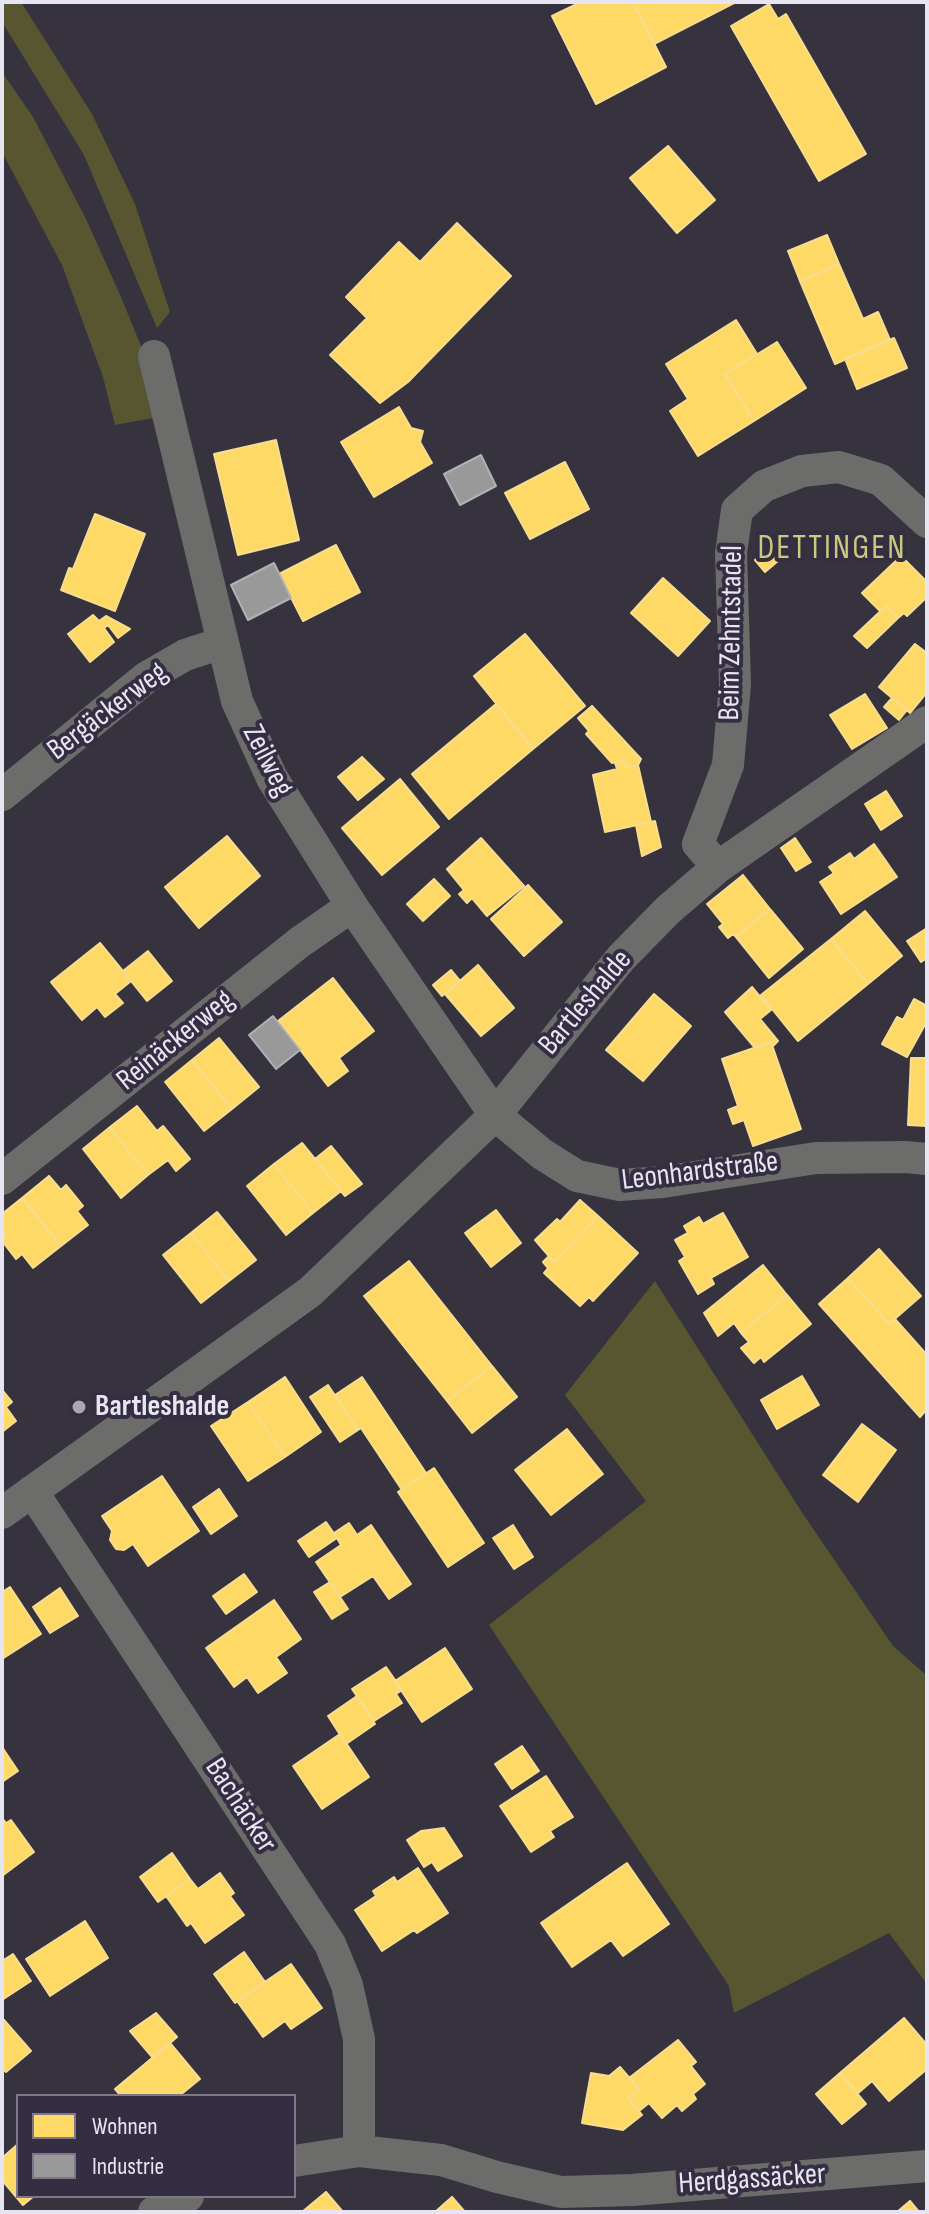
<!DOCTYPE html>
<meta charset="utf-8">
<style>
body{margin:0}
#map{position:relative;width:929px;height:2214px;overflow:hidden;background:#36333e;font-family:"Sofia Sans Condensed",sans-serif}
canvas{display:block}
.frame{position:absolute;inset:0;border:4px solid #e8e5f2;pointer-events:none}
.legend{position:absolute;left:16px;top:2094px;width:280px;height:104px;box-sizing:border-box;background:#352e43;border:2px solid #7d7789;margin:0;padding:10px 14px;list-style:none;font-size:24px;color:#e8e5f2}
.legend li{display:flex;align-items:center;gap:16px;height:40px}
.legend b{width:40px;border:2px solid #7d7789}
</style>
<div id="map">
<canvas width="929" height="2214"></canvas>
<div class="frame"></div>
<ul class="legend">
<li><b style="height:22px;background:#ffd966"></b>Wohnen</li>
<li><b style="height:22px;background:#999"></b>Industrie</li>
</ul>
</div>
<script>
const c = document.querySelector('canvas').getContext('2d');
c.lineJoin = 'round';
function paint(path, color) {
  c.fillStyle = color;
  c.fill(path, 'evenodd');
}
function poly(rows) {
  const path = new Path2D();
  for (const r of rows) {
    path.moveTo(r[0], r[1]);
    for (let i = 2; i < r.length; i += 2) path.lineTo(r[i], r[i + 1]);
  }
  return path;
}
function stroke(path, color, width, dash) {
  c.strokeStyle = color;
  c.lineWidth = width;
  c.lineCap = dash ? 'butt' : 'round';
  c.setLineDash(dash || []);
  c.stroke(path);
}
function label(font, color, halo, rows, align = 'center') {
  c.font = font + ' "Sofia Sans Condensed",sans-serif';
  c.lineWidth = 8;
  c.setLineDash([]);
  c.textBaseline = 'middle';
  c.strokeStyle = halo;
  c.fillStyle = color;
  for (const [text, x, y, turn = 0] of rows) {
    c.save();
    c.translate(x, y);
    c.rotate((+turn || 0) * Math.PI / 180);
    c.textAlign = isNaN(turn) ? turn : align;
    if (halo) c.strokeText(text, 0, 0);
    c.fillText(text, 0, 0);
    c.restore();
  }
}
paint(poly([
 [2,2,21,2,92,114,135,204,170,312,157,328,84,155,2,22],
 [2,72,33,117,86,219,121,297,141,346,153,418,115,425,103,377,62,265,2,152],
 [655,1281,803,1514,893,1646,927,1676,927,1984,889,1933,734,2013,729,1986,489,1625,646,1501,565,1395]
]), '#575630');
const homes = poly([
 [581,2,633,2,666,67,596,104,552,16,581,2],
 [633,2,736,2,654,44,633,2],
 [769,4,778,19,786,14,866,154,819,181,731,26,769,4],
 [668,146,715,200,677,233,630,178,668,146],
 [457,223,511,276,408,382,380,403,330,355,367,318,346,297,399,242,420,262,457,223],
 [827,235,839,264,800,281,788,251,827,235],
 [839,264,863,319,878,312,890,340,835,364,800,281,839,264],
 [736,320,757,354,725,374,754,421,698,456,670,411,688,399,666,364,736,320],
 [894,338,907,368,857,389,845,359,894,338],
 [777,342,806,388,754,421,725,374,777,342],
 [399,407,411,428,423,431,420,442,432,463,374,497,341,442,399,407],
 [276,440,299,540,238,555,214,454,276,440],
 [565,462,589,509,530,539,505,493,565,462],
 [95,514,145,534,115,611,61,590,69,568,73,569,95,514],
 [336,545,360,592,303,621,279,574,336,545],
 [768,549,778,561,765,572,755,560,768,549],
 [901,556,927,582,927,597,907,616,904,613,898,618,886,606,880,611,862,593,901,556],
 [663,578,710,621,678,656,631,613,663,578],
 [886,606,898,618,867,648,854,636,886,606],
 [93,615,99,621,106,616,130,629,118,638,108,625,104,628,114,642,90,662,68,634,93,615],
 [525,634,585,706,533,749,474,676,525,634],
 [915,644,927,653,927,692,910,713,879,687,915,644],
 [865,694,887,728,852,749,830,715,865,694],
 [892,698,907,710,899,720,884,707,892,698],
 [496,704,533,749,449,819,412,774,496,704],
 [592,706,641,759,638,765,626,767,624,761,612,763,586,734,589,731,578,718,592,706],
 [362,757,384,779,358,800,338,777,362,757],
 [624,761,626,767,638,765,651,822,605,832,593,775,617,769,615,763,624,761],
 [400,779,439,827,382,875,342,828,400,779],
 [886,791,902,816,881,830,865,804,886,791],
 [655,821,661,847,642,856,636,825,655,821],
 [227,836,260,876,199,928,165,887,227,836],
 [481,838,524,886,487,916,472,898,467,903,459,894,464,890,447,869,481,838],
 [795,838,811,862,796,871,781,848,795,838],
 [874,844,897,877,841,914,820,882,834,873,829,867,850,853,854,859,874,844],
 [743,875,770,909,736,937,733,934,728,938,719,927,723,924,707,904,743,875],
 [434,879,450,896,423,921,407,904,434,879],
 [528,885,562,922,524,956,491,919,528,885],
 [770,909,803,949,769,978,736,937,770,909],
 [865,911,902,956,868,984,831,939,865,911],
 [927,928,927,958,921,962,907,941,927,928],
 [831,939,868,984,798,1041,761,995,831,939],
 [100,943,131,981,115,994,123,1003,105,1017,97,1007,82,1020,51,982,100,943],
 [148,951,172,981,147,1001,123,971,148,951],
 [478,965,514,1008,481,1036,445,994,478,965],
 [451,970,460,981,442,996,433,985,451,970],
 [333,978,374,1031,339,1058,348,1071,328,1086,278,1021,333,978],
 [752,987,771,1010,760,1019,778,1041,773,1046,771,1042,755,1048,725,1012,752,987],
 [654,994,691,1026,643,1081,606,1050,654,994],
 [914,999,927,1006,927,1021,907,1057,882,1044,897,1017,903,1020,914,999],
 [219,1038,259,1087,232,1109,192,1060,219,1038],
 [771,1042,801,1129,753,1146,744,1120,733,1124,728,1110,738,1106,722,1059,771,1042],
 [911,1058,927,1058,927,1126,908,1125,911,1058],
 [192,1060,232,1109,204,1131,165,1082,192,1060],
 [137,1106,157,1131,163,1126,190,1159,176,1171,168,1160,148,1175,110,1127,137,1106],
 [110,1127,148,1175,121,1198,83,1149,110,1127],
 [302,1143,341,1191,313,1213,274,1164,302,1143],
 [331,1146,362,1184,345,1196,315,1159,331,1146],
 [274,1164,313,1213,286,1235,247,1186,274,1164],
 [49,1176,61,1190,66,1185,83,1206,77,1211,88,1225,61,1246,22,1198,49,1176],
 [22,1198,61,1246,33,1268,22,1254,16,1259,2,1241,5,1234,2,1231,2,1214,22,1198],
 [580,1200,598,1216,554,1262,535,1240,557,1219,560,1222,580,1200],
 [496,1210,521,1243,491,1267,465,1233,496,1210],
 [217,1212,256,1260,229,1281,191,1233,217,1212],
 [723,1213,748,1257,711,1278,714,1284,698,1294,679,1261,685,1257,675,1240,688,1233,684,1226,699,1217,703,1224,723,1213],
 [598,1216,638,1253,593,1301,589,1297,580,1306,544,1273,548,1268,543,1262,549,1256,554,1262,598,1216],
 [191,1233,229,1281,201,1303,163,1255,191,1233],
 [879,1249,921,1296,889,1324,848,1278,879,1249],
 [409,1261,492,1366,447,1401,364,1296,409,1261],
 [763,1265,787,1295,741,1333,734,1323,718,1336,704,1313,763,1265],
 [848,1278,889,1324,895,1319,927,1355,927,1409,920,1417,819,1304,848,1278],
 [787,1295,811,1324,764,1362,761,1357,754,1363,741,1348,749,1342,741,1333,787,1295],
 [492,1366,517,1397,472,1433,447,1401,492,1366],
 [802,1376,819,1405,777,1429,761,1400,802,1376],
 [285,1377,321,1432,285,1457,248,1402,285,1377],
 [362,1377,426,1473,402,1490,361,1428,358,1430,335,1395,362,1377],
 [328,1385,358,1430,340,1442,310,1397,328,1385],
 [2,1390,12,1402,6,1407,16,1421,2,1432,2,1390],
 [248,1402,285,1457,248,1481,211,1426,248,1402],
 [862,1424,896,1450,858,1502,823,1475,862,1424],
 [567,1429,603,1474,551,1515,515,1470,567,1429],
 [434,1468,484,1543,448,1567,398,1492,434,1468],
 [162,1476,199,1531,148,1566,133,1544,124,1550,116,1549,110,1540,112,1531,102,1516,162,1476],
 [219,1489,237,1516,211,1534,193,1507,219,1489],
 [326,1522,337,1538,309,1557,298,1541,326,1522],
 [349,1523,357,1535,371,1525,411,1584,389,1599,373,1576,340,1597,316,1562,341,1545,334,1533,349,1523],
 [513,1525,533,1557,514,1569,493,1538,513,1525],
 [244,1574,257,1592,226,1614,213,1596,244,1574],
 [330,1582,348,1609,332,1619,314,1592,330,1582],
 [10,1587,41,1634,2,1659,2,1592,10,1587],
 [60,1588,78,1616,50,1633,33,1607,60,1588],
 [274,1600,301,1639,276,1657,287,1673,258,1693,247,1677,234,1687,206,1648,274,1600],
 [445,1648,472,1689,422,1722,395,1681,445,1648],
 [386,1667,402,1690,396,1694,402,1703,374,1721,352,1689,386,1667],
 [357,1696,375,1724,346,1744,328,1716,357,1696],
 [340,1734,369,1777,322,1809,293,1766,340,1734],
 [522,1746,539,1771,512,1789,495,1764,522,1746],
 [2,1747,18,1771,2,1782,2,1747],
 [546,1776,573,1817,550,1831,554,1837,531,1852,500,1806,546,1776],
 [2,1818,6,1823,11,1820,34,1852,2,1876,2,1818],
 [444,1828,462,1856,438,1871,432,1862,424,1867,407,1840,421,1831,444,1828],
 [172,1853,190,1879,158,1902,140,1877,172,1853],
 [627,1863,669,1924,623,1956,611,1940,572,1967,541,1923,627,1863],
 [418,1868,448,1913,417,1933,414,1930,382,1951,355,1910,376,1896,373,1891,394,1877,397,1882,418,1868],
 [220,1873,234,1893,230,1896,244,1915,205,1943,191,1923,187,1926,166,1896,190,1879,198,1889,220,1873],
 [85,1921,108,1958,50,1996,26,1959,85,1921],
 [244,1952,265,1982,235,2003,214,1974,244,1952],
 [13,1954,31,1981,2,2000,2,1961,13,1954],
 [291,1964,322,2008,291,2029,285,2021,263,2037,237,2001,291,1964],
 [156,2013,177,2037,153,2058,130,2031,156,2013],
 [904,2018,927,2045,927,2069,889,2101,872,2081,857,2094,840,2073,904,2018],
 [4,2020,31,2051,6,2072,2,2068,2,2022,4,2020],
 [678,2040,696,2062,691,2066,705,2084,693,2094,696,2099,682,2111,677,2105,662,2118,649,2103,639,2111,628,2098,639,2089,629,2078,678,2040],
 [170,2043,200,2079,179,2096,121,2096,115,2089,170,2043],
 [620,2067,639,2089,628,2098,642,2115,623,2130,582,2123,591,2073,609,2076,620,2067],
 [840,2073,866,2104,842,2124,816,2094,840,2073],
 [18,2144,18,2196,34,2196,23,2205,2,2180,2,2158,18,2144],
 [326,2192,343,2212,302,2212,326,2192],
 [452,2197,465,2212,435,2212,452,2197],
 [910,2201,919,2212,897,2212,910,2201]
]);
paint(homes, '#ffd966');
stroke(homes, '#f8dd90', 2);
const industry = poly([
 [481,455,496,486,460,505,444,474,481,455],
 [274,563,291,598,248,620,231,585,274,563],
 [273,1016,300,1050,276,1069,249,1035,273,1016]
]);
paint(industry, '#999');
stroke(industry, '#b1b0b4', 2);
stroke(poly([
 [154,356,237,701,272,778,352,906,495,1115,542,1154,577,1176,620,1185,663,1182,816,1158,905,1157,927,1159],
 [2,795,147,677,185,655,222,643],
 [718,867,698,844,728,765,735,684,731,553,737,510,764,486,802,471,839,467,881,480,927,522],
 [2,1179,300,942,352,906],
 [32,1491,330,1944,347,1985,359,2039,359,2151],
 [2,1513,310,1292,495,1115,621,958,668,910,718,867,927,722],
 [294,2161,359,2151,441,2160,497,2177,561,2192,632,2190,927,2166],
 [154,2212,188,2196]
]), '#6c6c6b', 32);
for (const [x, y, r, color] of [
 [79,1407,8,"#aaa7b3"]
]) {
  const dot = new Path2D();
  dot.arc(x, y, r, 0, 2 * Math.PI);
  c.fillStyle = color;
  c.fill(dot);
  stroke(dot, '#352e43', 3);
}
label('30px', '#e8e5f2', '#352e43', [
 ["Beim Zehntstadel",732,633,-89],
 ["Bergäckerweg",108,712,-37],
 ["Zeilweg",267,761,63],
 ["Bartleshalde",586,1003,-50],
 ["Reinäckerweg",176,1041,-39],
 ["Leonhardstraße",700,1172,-7],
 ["Bachäcker",240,1806,57],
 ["Herdgassäcker",752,2180,-4]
]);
label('bold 30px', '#e8e5f2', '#352e43', [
 ["Bartleshalde",95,1407]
], 'left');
c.letterSpacing = '2px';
label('34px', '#caca7c', '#352e43', [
 ["DETTINGEN",832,549]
]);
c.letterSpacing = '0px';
</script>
